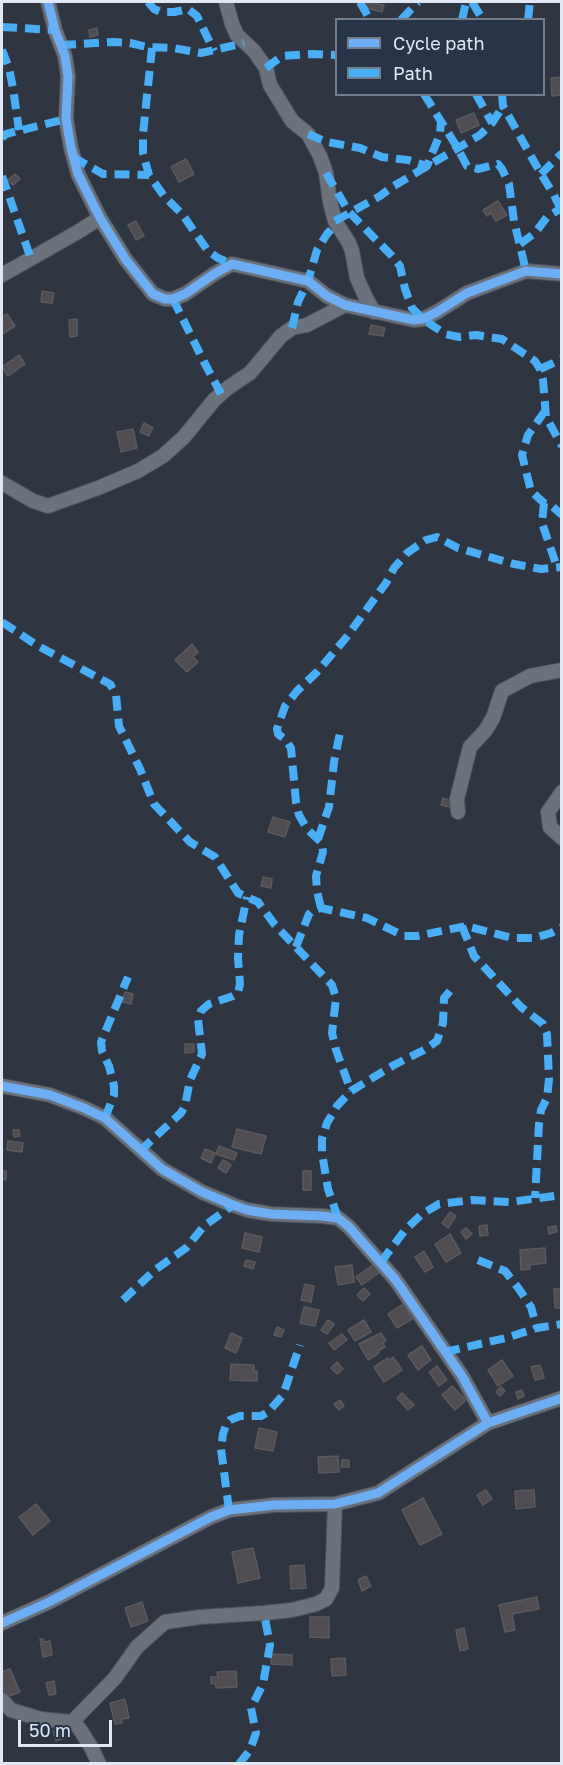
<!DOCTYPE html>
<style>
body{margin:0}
#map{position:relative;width:563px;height:1765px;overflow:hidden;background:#2f3641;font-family:"Golos Text",sans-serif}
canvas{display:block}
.frame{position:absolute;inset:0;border:3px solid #e0e8f5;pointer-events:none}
.legend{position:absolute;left:335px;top:18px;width:210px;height:78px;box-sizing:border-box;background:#283548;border:2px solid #727d8d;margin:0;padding:8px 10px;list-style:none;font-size:18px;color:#e0e8f5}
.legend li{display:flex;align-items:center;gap:12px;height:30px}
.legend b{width:30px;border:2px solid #727d8d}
.scale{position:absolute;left:18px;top:1720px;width:94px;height:27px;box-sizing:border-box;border:3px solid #e0e8f5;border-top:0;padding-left:8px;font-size:18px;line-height:21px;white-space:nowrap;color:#e0e8f5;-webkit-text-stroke:4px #283548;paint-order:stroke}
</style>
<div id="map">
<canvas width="563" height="1765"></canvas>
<div class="frame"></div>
<ul class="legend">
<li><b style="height:8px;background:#6dadf4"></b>Cycle path</li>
<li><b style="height:8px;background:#49aef6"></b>Path</li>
</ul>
<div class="scale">50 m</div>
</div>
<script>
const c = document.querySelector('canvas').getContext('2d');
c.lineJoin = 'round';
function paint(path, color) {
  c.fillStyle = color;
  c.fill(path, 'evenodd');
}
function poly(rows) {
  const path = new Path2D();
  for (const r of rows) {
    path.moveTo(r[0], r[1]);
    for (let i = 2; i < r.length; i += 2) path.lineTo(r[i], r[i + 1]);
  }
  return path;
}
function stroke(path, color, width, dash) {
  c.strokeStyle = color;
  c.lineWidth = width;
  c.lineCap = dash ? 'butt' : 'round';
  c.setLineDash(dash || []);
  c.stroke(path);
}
const building = poly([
 [368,2,384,5,382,12,366,8,368,2],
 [97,28,98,35,90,37,89,30,97,28],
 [562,77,562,95,552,96,551,78,562,77],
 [474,113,479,125,461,133,456,120,474,113],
 [186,159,194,174,179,182,171,167,186,159],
 [15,174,20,179,13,185,8,180,15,174],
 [498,201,507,215,496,221,491,213,487,216,483,210,498,201],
 [136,221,144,236,136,240,128,225,136,221],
 [42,291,54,293,52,303,41,302,42,291],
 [7,314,15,326,2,334,2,317,7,314],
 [77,319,77,336,70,337,69,320,77,319],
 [371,325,385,328,383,336,369,334,371,325],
 [19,355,25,364,8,376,2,367,19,355],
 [144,423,153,428,149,436,140,432,144,423],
 [133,429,137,448,121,452,117,432,133,429],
 [192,644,198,652,193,657,198,662,187,672,175,660,192,644],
 [443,798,451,801,450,807,441,805,443,798],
 [273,817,290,822,285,837,268,832,273,817],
 [263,877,272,879,271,888,261,886,263,877],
 [125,992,133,994,131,1004,122,1002,125,992],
 [185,1044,194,1044,194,1052,185,1053,185,1044],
 [237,1129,266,1136,261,1154,232,1147,237,1129],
 [13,1130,19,1130,20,1136,14,1137,13,1130],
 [8,1141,23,1143,22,1152,7,1150,8,1141],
 [219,1146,237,1153,234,1160,216,1154,219,1146],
 [205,1149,215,1153,211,1163,201,1158,205,1149],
 [223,1160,231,1165,226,1173,218,1168,223,1160],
 [2,1171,6,1171,6,1180,2,1179,2,1171],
 [303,1171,311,1171,311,1190,303,1190,303,1171],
 [450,1212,456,1216,448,1228,442,1223,450,1212],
 [487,1225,488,1235,480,1236,479,1226,487,1225],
 [556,1226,557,1232,549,1234,548,1227,556,1226],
 [466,1228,472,1234,466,1239,461,1232,466,1228],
 [245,1233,262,1237,259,1252,242,1248,245,1233],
 [450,1234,461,1253,446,1262,435,1244,450,1234],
 [545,1248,546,1263,530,1265,530,1269,521,1270,520,1250,545,1248],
 [424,1251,433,1267,425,1272,415,1257,424,1251],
 [246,1260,255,1262,253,1269,244,1266,246,1260],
 [374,1264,380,1272,362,1285,356,1277,374,1264],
 [352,1265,354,1282,338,1285,335,1267,352,1265],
 [305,1284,314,1286,311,1302,301,1300,305,1284],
 [364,1288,370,1294,363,1301,357,1295,364,1288],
 [554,1289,562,1289,562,1308,555,1308,554,1289],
 [403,1304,412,1319,397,1328,388,1314,403,1304],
 [304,1307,319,1310,315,1326,300,1323,304,1307],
 [328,1320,334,1324,327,1334,321,1330,328,1320],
 [364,1320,371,1332,355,1341,348,1330,364,1320],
 [277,1327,284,1330,281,1337,274,1335,277,1327],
 [231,1333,242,1338,236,1353,225,1348,231,1333],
 [381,1333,386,1341,383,1343,385,1347,378,1351,379,1353,368,1360,359,1344,381,1333],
 [342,1334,347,1340,334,1350,329,1343,342,1334],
 [422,1346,431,1360,418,1370,408,1355,422,1346],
 [393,1357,402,1370,384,1382,374,1367,388,1358,390,1360,393,1357],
 [502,1360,513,1376,498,1386,488,1370,502,1360],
 [337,1362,343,1369,337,1374,331,1368,337,1362],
 [231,1364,254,1365,254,1371,257,1371,257,1381,230,1380,231,1364],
 [540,1365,544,1378,535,1380,531,1367,540,1365],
 [437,1366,447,1380,439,1386,429,1372,437,1366],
 [452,1386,466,1400,455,1410,442,1395,452,1386],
 [501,1387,505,1391,500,1396,496,1392,501,1387],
 [522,1390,524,1396,518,1399,516,1392,522,1390],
 [402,1393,414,1405,408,1410,397,1398,402,1393],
 [340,1400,344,1406,339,1410,334,1404,340,1400],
 [259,1428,277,1432,273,1451,255,1448,259,1428],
 [338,1456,339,1472,319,1473,318,1457,338,1456],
 [342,1460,349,1460,349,1467,341,1467,342,1460],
 [486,1490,492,1499,483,1505,477,1495,486,1490],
 [534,1490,535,1507,516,1509,515,1491,534,1490],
 [423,1498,442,1534,420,1545,402,1510,423,1498],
 [36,1504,50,1521,33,1535,19,1517,36,1504],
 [253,1548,260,1578,238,1583,232,1552,253,1548],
 [304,1565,306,1588,291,1589,290,1566,304,1565],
 [366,1576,371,1586,362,1591,358,1580,366,1576],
 [537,1597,539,1609,512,1614,515,1630,505,1632,499,1605,537,1597],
 [142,1602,148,1621,131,1627,125,1608,142,1602],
 [310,1617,329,1617,329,1638,310,1637,310,1617],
 [464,1628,468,1649,460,1651,456,1630,464,1628],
 [40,1639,43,1639,43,1642,50,1641,52,1655,43,1657,40,1639],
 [272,1654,292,1655,292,1665,271,1664,272,1654],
 [345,1658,346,1675,332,1676,331,1659,345,1658],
 [10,1669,20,1692,7,1697,2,1684,2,1672,10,1669],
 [236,1671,237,1687,216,1688,215,1683,211,1684,211,1677,218,1677,217,1672,236,1671],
 [54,1681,56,1694,49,1695,46,1683,54,1681],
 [125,1699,129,1718,121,1719,122,1723,115,1724,110,1703,125,1699],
 [62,1729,65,1738,56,1741,53,1731,62,1729]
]);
paint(building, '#504d52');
stroke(building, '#5a595d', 1.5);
const minor = poly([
 [48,2,55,30,65,56,68,76,66,119,71,148,78,174,100,218,126,260,153,294,165,299,173,299,185,294,214,274,232,264,308,281,327,296,345,305,414,320,423,319,437,312,467,293,526,271,562,274],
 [226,2,232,24,237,35,254,51,266,68,270,85,292,121,308,134,320,156,326,173,330,202,335,221,349,243,352,251,357,278,366,298,374,312],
 [2,275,76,233,100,218],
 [2,483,33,501,48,506,98,488,138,471,163,456,184,437,214,400,229,387,250,373,281,336,292,328,307,325,345,305],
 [562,792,548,812,550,827,562,838],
 [458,812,457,799,470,747,485,731,493,718,502,691,530,676,562,670],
 [2,1086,50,1095,84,1108,105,1118,162,1169,202,1192,233,1205,247,1210,271,1214,322,1216,338,1218,349,1227,395,1279,462,1376,488,1423],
 [2,1623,49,1602,211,1517,229,1510,274,1505,335,1504,378,1493,488,1423,562,1398],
 [2,1700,11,1710,41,1719,72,1722,79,1728,91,1747,99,1764],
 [72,1722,115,1678,137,1647,165,1622,200,1617,264,1613,292,1610,316,1604,326,1599,332,1588,335,1504]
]);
stroke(minor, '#4d535d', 16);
stroke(minor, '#6b727b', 14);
stroke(poly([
 [148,2,154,9,161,12,174,12,188,9,197,16,214,51],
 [360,2,370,20],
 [472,2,483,20],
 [401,20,418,2],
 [462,20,466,2],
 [528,20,530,2],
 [2,27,55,30],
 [61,45,113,42,130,43,147,47,173,48,201,53,244,43],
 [152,48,143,134,143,153,149,175,164,196,182,214,208,251,218,258,232,264],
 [2,50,9,68,13,88,19,130],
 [266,68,282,56,312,54,336,55],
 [424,94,457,147,467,166,478,169,498,164,502,169,509,184,514,221,526,271],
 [476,94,492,123],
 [502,94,503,106,541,174,554,195,562,212],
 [308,134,327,142,360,148,382,157,408,160,427,166,440,134,441,121],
 [2,138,6,134,66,119],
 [73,157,103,174,149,175],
 [326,173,349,212,392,256,400,266,405,289,412,308,423,319,445,334,459,337,476,335,502,339,535,361,540,369,543,380,546,417,562,446],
 [541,174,562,153],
 [2,176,31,259],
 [335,221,380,196,392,187,480,135,492,123,503,106],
 [520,244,535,233,547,217,560,209],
 [173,299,204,362,221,394],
 [292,328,298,302,308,281,317,250,327,234,336,224],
 [540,369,562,359],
 [545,411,528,435,522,455,531,491,544,503,553,507,562,515],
 [544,503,542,523,557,567],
 [2,622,38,646,110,684,116,695,119,726,140,769,154,804,190,842,215,857,238,893,258,902,275,925,332,985,336,998,332,1033,336,1050,351,1091],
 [318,839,329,807,334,762,341,728],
 [321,908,317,891,316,876,323,852,322,843,307,829,299,815,296,802,291,748,286,740,278,734,277,729,285,706,297,691,317,672,345,639,386,583,394,568,407,553,426,540,437,537,458,548,514,564,541,569,562,567],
 [462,926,474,956,521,1007,543,1024,547,1034,549,1079,547,1098,541,1110,539,1124,535,1198],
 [296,947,309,914,313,910,321,908,367,918,404,936,417,936,466,926,512,938,534,938,551,933,562,927],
 [105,1118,114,1095,114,1086,109,1066,102,1051,101,1042,128,977],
 [140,1151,181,1113,185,1106,190,1080,202,1054,198,1019,201,1011,209,1004,233,996,238,993,240,984,238,958,239,935,247,897],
 [338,1218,328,1189,322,1153,322,1139,327,1123,337,1106,351,1091,394,1065,424,1050,437,1041,443,1023,444,998,450,991],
 [478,1260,505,1271,519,1289,531,1307,537,1328],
 [381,1262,405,1230,422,1214,439,1204,472,1200,510,1202,562,1195],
 [123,1300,155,1270,186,1248,204,1226,233,1205],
 [445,1352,506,1338,537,1328,562,1324],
 [229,1510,221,1449,223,1434,226,1425,230,1420,240,1416,261,1416,268,1412,283,1395,300,1345],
 [239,1764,250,1750,256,1733,251,1708,263,1684,270,1645,264,1613]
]), '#49aef6', 8, [15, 8]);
stroke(poly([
 [48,2,55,30,65,56,68,76,66,119,71,148,78,174,100,218,126,260,153,294,165,299,173,299,185,294,214,274,232,264,308,281,327,296,345,305,414,320,423,319,437,312,467,293,526,271,562,274],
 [2,1086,50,1095,84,1108,105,1118,162,1169,202,1192,233,1205,247,1210,271,1214,322,1216,338,1218,349,1227,395,1279,462,1376,488,1423],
 [2,1623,49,1602,211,1517,229,1510,274,1505,335,1504,378,1493,488,1423,562,1398]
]), '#6dadf4', 9);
</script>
